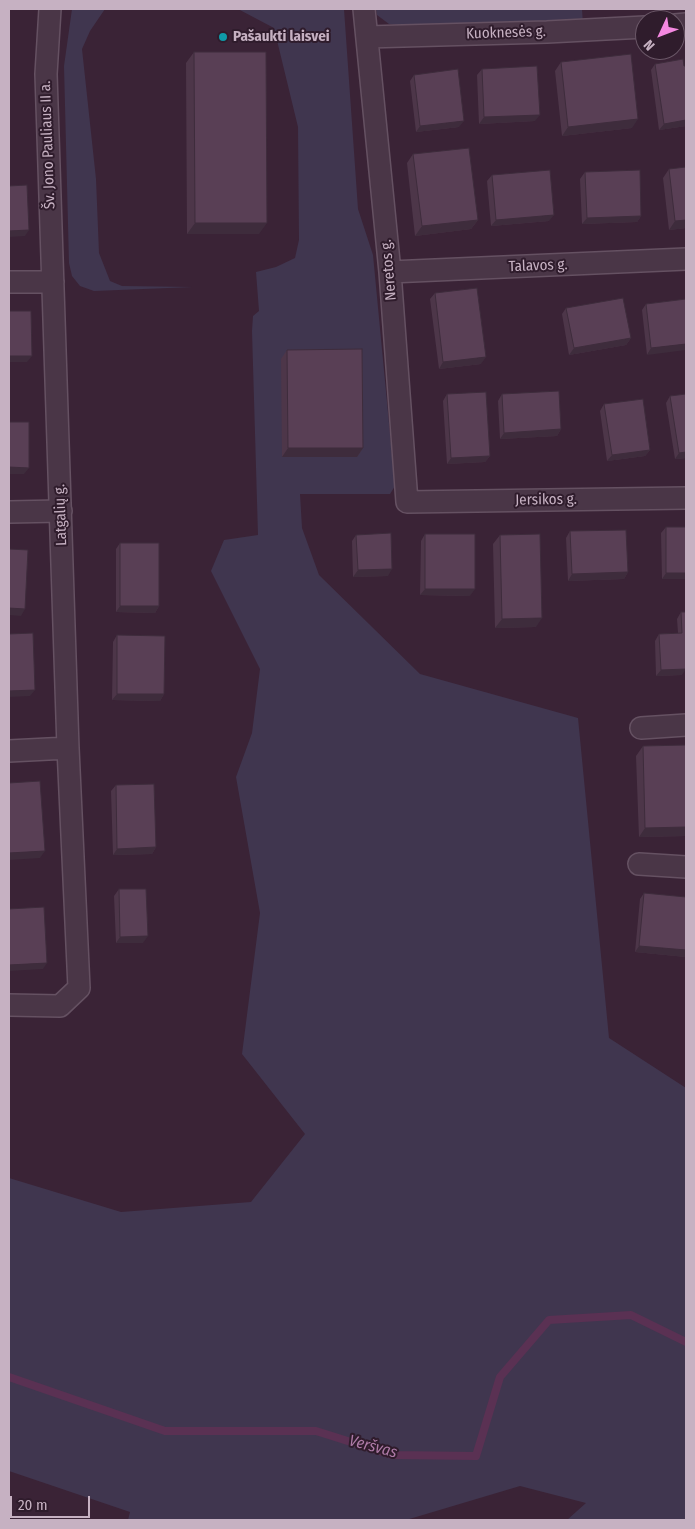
<!DOCTYPE html>
<meta charset="utf-8">
<style>
body{margin:0}
#map{position:relative;width:695px;height:1529px;overflow:hidden;background:#3a2336;font-family:"Fira Sans Condensed",sans-serif}
canvas{display:block}
.frame{position:absolute;inset:0;border:10px solid #c6b1c2;pointer-events:none}
.north{position:absolute;left:635px;top:10px;width:50px;height:50px;box-sizing:border-box;background:#2f1c2c;border:1px solid #6b5868;border-radius:50%;rotate:227deg;font-size:14px;font-weight:700;line-height:20px;text-align:center;color:#c6b1c2}
.north::after{content:'';display:block;margin:auto;width:18px;height:22px;background:#f488e0;clip-path:polygon(50% 0,100% 100%,50% 72%,0 100%)}
.scale{position:absolute;left:10px;top:1496px;width:80px;height:22px;box-sizing:border-box;border:2px solid #c6b1c2;border-top:0;padding-left:6px;font-size:15px;line-height:18px;white-space:nowrap;color:#c6b1c2;-webkit-text-stroke:4px #2f1c2c;paint-order:stroke}
</style>
<div id="map">
<canvas width="695" height="1529"></canvas>
<div class="frame"></div>
<div class="north">N</div>
<div class="scale">20 m</div>
</div>
<script>
const c = document.querySelector('canvas').getContext('2d');
c.lineJoin = 'round';
function paint(path, color) {
  c.fillStyle = color;
  c.fill(path, 'evenodd');
}
function poly(rows) {
  const path = new Path2D();
  for (const r of rows) {
    path.moveTo(r[0], r[1]);
    for (let i = 2; i < r.length; i += 2) path.lineTo(r[i], r[i + 1]);
  }
  return path;
}
function stroke(path, color, width, dash) {
  c.strokeStyle = color;
  c.lineWidth = width;
  c.lineCap = dash ? 'butt' : 'round';
  c.setLineDash(dash || []);
  c.stroke(path);
}
function label(font, color, halo, rows, align = 'center') {
  c.font = font + ' "Fira Sans Condensed",sans-serif';
  c.lineWidth = 4;
  c.setLineDash([]);
  c.textBaseline = 'middle';
  c.strokeStyle = halo;
  c.fillStyle = color;
  for (const [text, x, y, turn = 0] of rows) {
    c.save();
    c.translate(x, y);
    c.rotate((+turn || 0) * Math.PI / 180);
    c.textAlign = isNaN(turn) ? turn : align;
    if (halo) c.strokeText(text, 0, 0);
    c.fillText(text, 0, 0);
    c.restore();
  }
}
paint(poly([
 [72,9,105,9,90,31,82,49,96,179,99,253,110,281,122,286,193,287,94,291,80,286,72,276,69,263,64,66],
 [238,9,344,9,358,209,373,255,395,486,390,494,300,494,302,528,319,575,420,674,578,718,609,1038,686,1088,686,1520,567,1520,586,1503,520,1486,406,1520,128,1520,130,1512,9,1471,9,1178,121,1212,251,1202,305,1134,242,1054,260,913,236,777,252,733,260,669,211,571,224,540,258,535,252,331,253,316,259,311,256,272,276,267,295,258,299,240,298,127,274,28],
 [376,9,582,9,583,25,406,26,389,24,377,15]
]), '#40364f');
stroke(poly([
 [9,1377,165,1431,316,1431,392,1455,476,1456,500,1377,549,1320,631,1315,686,1342]
]), '#5a3153', 8);
const minor = poly([
 [364,9,390,272,407,502,686,498],
 [675,25,686,24],
 [367,37,547,32,645,27],
 [390,272,686,259],
 [9,282,53,282],
 [9,512,61,511],
 [641,728,686,725],
 [9,751,68,748],
 [639,864,686,867],
 [9,1005,60,1006,79,988,68,748,46,74,50,9]
]);
stroke(minor, '#655162', 24);
stroke(minor, '#4a3647', 21);
paint(poly([
 [194,52,259,234,187,234,186,63],
 [561,62,632,128,562,136,555,71],
 [655,64,684,66,686,126,659,130,651,70],
 [482,69,535,121,479,124,477,75],
 [414,75,459,127,416,132,410,81],
 [413,154,478,220,471,229,415,236,407,163],
 [669,169,686,228,669,230,663,178],
 [585,172,641,216,637,222,582,224,580,179],
 [492,175,549,221,491,226,487,181],
 [435,293,481,364,439,369,430,299],
 [686,299,647,355,642,310,646,304],
 [566,308,631,338,626,345,569,355,562,314],
 [287,350,363,448,357,457,282,457,281,359],
 [447,394,490,456,485,462,447,464,443,401],
 [502,394,561,429,557,436,500,439,498,401],
 [686,394,686,458,675,459,666,403,670,396],
 [604,404,650,450,645,456,607,461,600,411],
 [666,527,686,579,662,579,661,533],
 [570,531,628,572,624,579,568,581,566,538],
 [425,534,470,596,420,595,421,541],
 [356,535,388,576,353,577,352,541],
 [500,535,536,627,495,628,493,544],
 [120,543,159,606,155,613,116,612,116,549],
 [681,612,686,612,682,675,656,676,655,641,659,634,678,633,677,619],
 [117,635,164,694,160,701,112,700,113,642],
 [686,745,686,836,639,837,636,756,643,746],
 [116,785,156,847,152,854,113,855,111,791],
 [119,889,143,943,116,943,114,896],
 [644,893,686,957,635,952,640,899]
]), '#4d3649');
paint(poly([
 [540,115,535,121,479,124,484,117],
 [638,119,632,128,562,136,568,127],
 [686,120,686,126,659,130,664,124],
 [464,121,459,127,416,132,420,126],
 [554,215,549,221,491,226,496,220],
 [641,216,637,222,582,224,587,218],
 [478,220,471,229,415,236,422,226],
 [686,220,686,228,669,230,675,221],
 [195,223,267,223,259,234,187,234],
 [29,230,25,236,9,237,9,231],
 [631,338,626,345,569,355,574,348],
 [686,344,686,350,647,355,651,348],
 [9,356,32,356,27,362,9,362],
 [486,357,481,364,439,369,443,362],
 [561,429,557,436,500,439,504,433],
 [288,448,363,448,357,457,282,457],
 [650,450,645,456,607,461,612,455],
 [686,452,686,458,675,459,679,453],
 [490,456,485,462,447,464,451,458],
 [9,467,29,468,24,474,9,474],
 [392,569,388,576,353,577,358,570],
 [628,572,624,579,568,581,572,574],
 [666,573,686,573,686,579,662,579],
 [425,589,475,589,470,596,420,595],
 [120,606,159,606,155,613,116,612],
 [9,608,25,609,21,616,9,615],
 [542,618,536,627,495,628,502,619],
 [686,669,682,675,656,676,661,670],
 [35,690,30,696,9,697,9,691],
 [117,694,164,694,160,701,112,700],
 [686,827,686,836,639,837,645,828],
 [156,847,152,854,113,855,117,849],
 [45,851,40,858,9,860,9,853],
 [148,936,143,943,116,943,120,937],
 [639,946,686,950,686,957,635,952],
 [47,963,43,969,9,971,9,965]
]), '#3e2c3c');
const building = poly([
 [194,52,266,52,267,223,195,223,194,52],
 [631,54,638,119,568,127,561,62,631,54],
 [683,59,684,66,686,66,686,120,664,124,655,64,683,59],
 [537,66,540,115,484,117,482,69,537,66],
 [458,69,464,121,420,126,414,75,458,69],
 [469,148,478,220,422,226,413,154,469,148],
 [686,167,686,220,675,221,669,169,686,167],
 [550,170,554,215,496,220,492,175,550,170],
 [640,170,641,216,587,218,585,172,640,170],
 [27,185,29,230,9,231,9,186,27,185],
 [477,288,486,357,443,362,435,293,477,288],
 [623,298,631,338,574,348,566,308,623,298],
 [686,299,686,344,651,348,646,304,686,299],
 [9,311,31,311,32,356,9,356,9,311],
 [362,349,363,448,288,448,287,350,362,349],
 [559,391,561,429,504,433,502,394,559,391],
 [486,392,490,456,451,458,447,394,486,392],
 [686,394,686,452,679,453,670,396,686,394],
 [643,399,650,450,612,455,604,404,643,399],
 [9,422,29,422,29,468,9,467,9,422],
 [666,527,686,527,686,573,666,573,666,527],
 [626,530,628,572,572,574,570,531,626,530],
 [391,533,392,569,358,570,356,535,391,533],
 [425,534,475,534,475,589,425,589,425,534],
 [540,534,542,618,502,619,500,535,540,534],
 [120,543,159,543,159,606,120,606,120,543],
 [9,549,28,550,25,609,9,608,9,549],
 [681,612,686,612,686,669,661,670,659,634,682,633,681,612],
 [33,633,35,690,9,691,9,634,33,633],
 [117,635,165,636,164,694,117,694,117,635],
 [686,745,686,827,645,828,643,746,686,745],
 [40,781,45,851,9,853,9,783,40,781],
 [154,784,156,847,117,849,116,785,154,784],
 [119,889,146,889,148,936,120,937,119,889],
 [644,893,686,897,686,950,639,946,644,893],
 [44,907,47,963,9,965,9,909,44,907]
]);
paint(building, '#593f55');
stroke(building, '#3e2c3c', 1);
for (const [x, y, r, color] of [
 [223,37,5,"#0f9aa8"]
]) {
  const dot = new Path2D();
  dot.arc(x, y, r, 0, 2 * Math.PI);
  c.fillStyle = color;
  c.fill(dot);
  stroke(dot, '#2f1c2c', 2);
}
label('15px', '#c6b1c2', '#2f1c2c', [
 ["Kuoknesės g.",506,33,-2],
 ["Šv. Jono Pauliaus II a.",48,145,-92],
 ["Talavos g.",538,266,-2],
 ["Neretos g.",389,270,-95],
 ["Jersikos g.",546,500,-1],
 ["Latgalių g.",61,515,-92]
]);
label('bold 15px', '#c6b1c2', '#2f1c2c', [
 ["Pašaukti laisvei",233,37]
], 'left');
label('italic 16px', '#ad7aa6', '#2f1c2c', [
 ["Veršvas",373,1447,15]
]);
</script>
